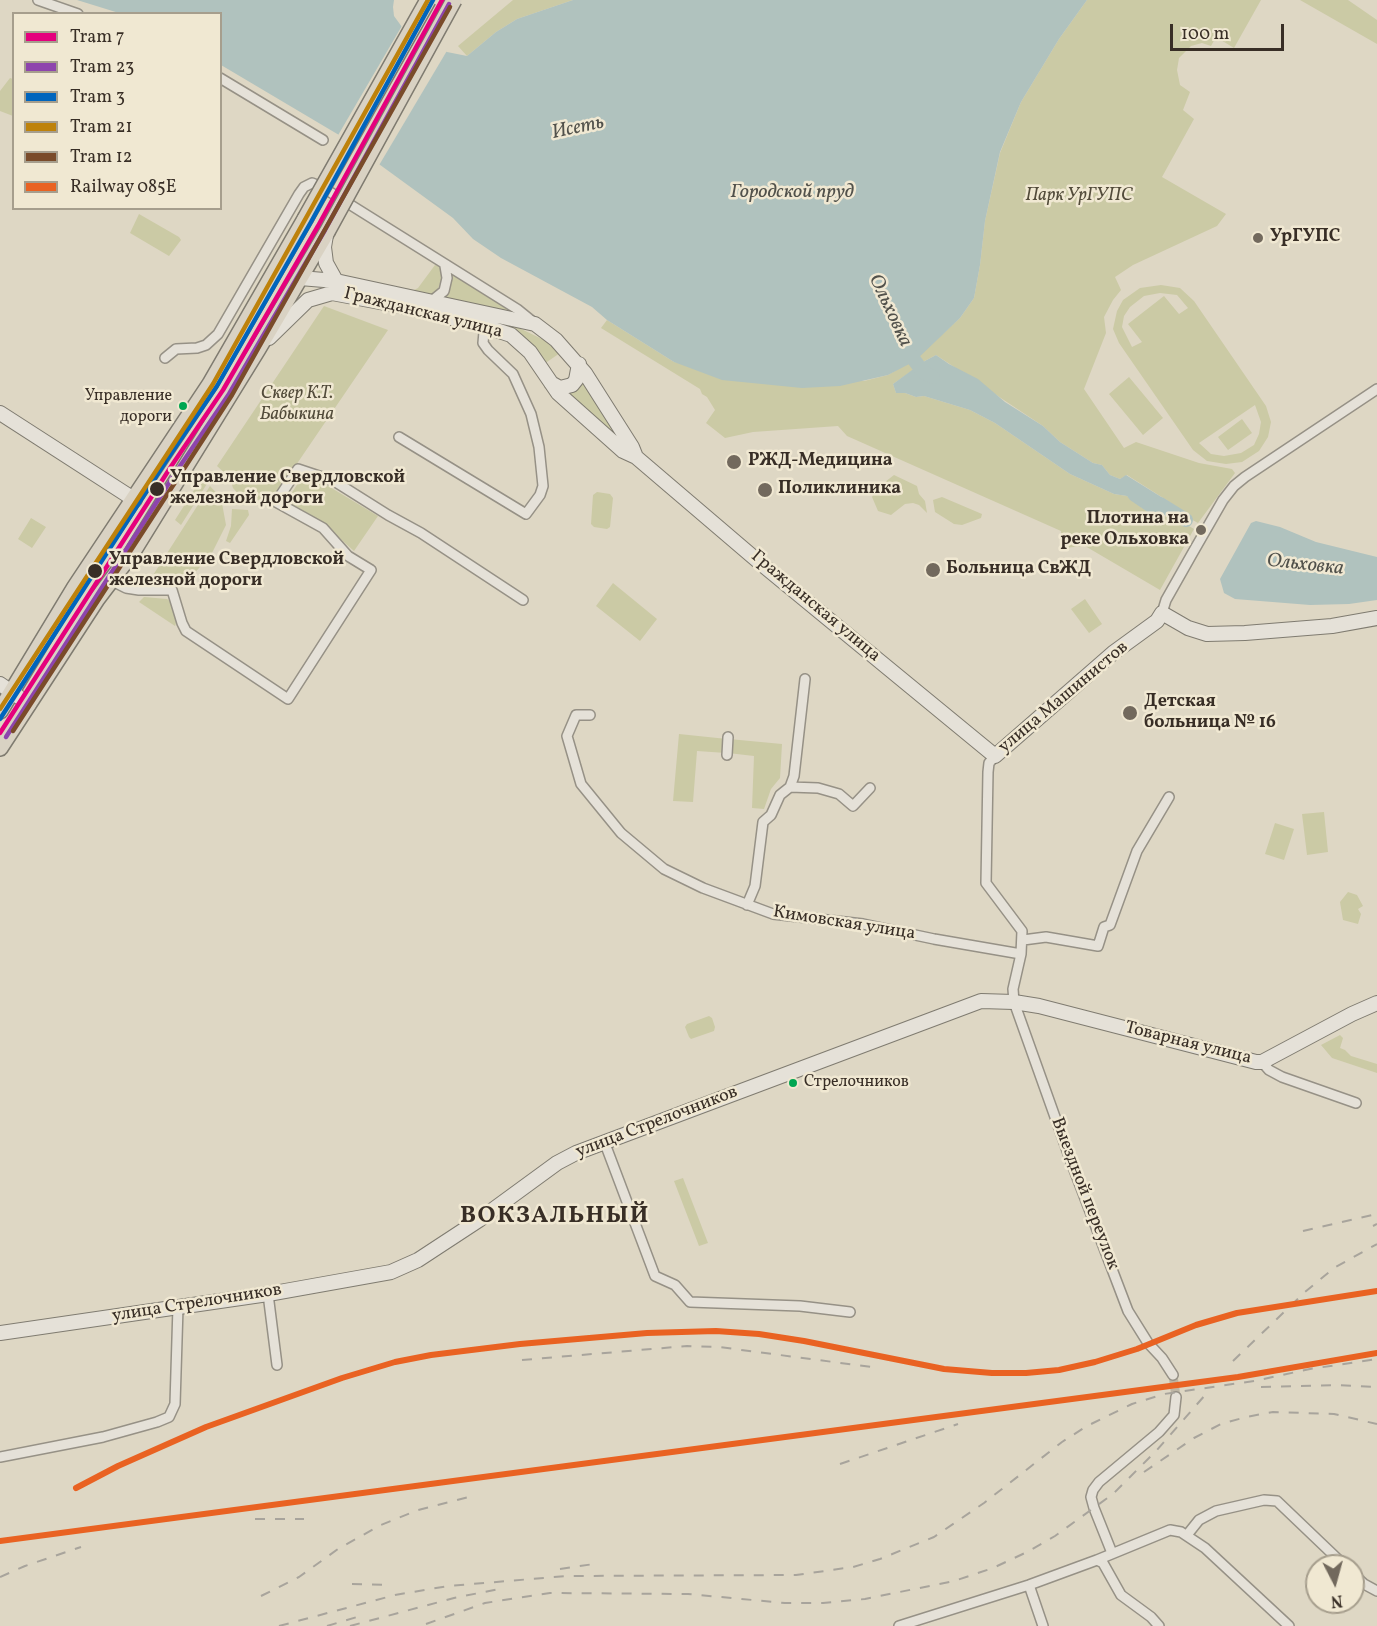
<!DOCTYPE html>
<meta charset="utf-8">
<style>
body{margin:0}
#map{position:relative;width:1377px;height:1626px;overflow:hidden;background:#ded7c4;font-family:Vollkorn,serif}
canvas{display:block}
.legend{position:absolute;left:12px;top:12px;width:210px;height:198px;box-sizing:border-box;background:#f0e8d2;border:2px solid #a69e8d;margin:0;padding:8px 10px;list-style:none;font-size:18px;color:#382e26}
.legend li{display:flex;align-items:center;gap:12px;height:30px}
.legend b{width:30px;border:2px solid #a69e8d}
.north{position:absolute;left:1305px;top:1554px;width:60px;height:60px;box-sizing:border-box;background:#f0e8d2;border:2px solid #a69e8d;border-radius:50%;rotate:174deg;font-size:16px;font-weight:700;line-height:24px;text-align:center;color:#382e26}
.north::after{content:'';display:block;margin:auto;width:21px;height:27px;background:#72695d;clip-path:polygon(50% 0,100% 100%,50% 72%,0 100%)}
.scale{position:absolute;left:1170px;top:24px;width:114px;height:27px;box-sizing:border-box;border:3px solid #382e26;border-top:0;padding-left:8px;font-size:18px;line-height:21px;white-space:nowrap;color:#382e26;-webkit-text-stroke:4px #f0e8d2;paint-order:stroke}
</style>
<div id="map">
<canvas width="1377" height="1626"></canvas>
<ul class="legend">
<li><b style="height:8px;background:#e5007d"></b>Tram 7</li>
<li><b style="height:8px;background:#8e44ad"></b>Tram 23</li>
<li><b style="height:8px;background:#0065bd"></b>Tram 3</li>
<li><b style="height:8px;background:#be820b"></b>Tram 21</li>
<li><b style="height:8px;background:#7a4b2a"></b>Tram 12</li>
<li><b style="height:8px;background:#e96222"></b>Railway 085Е</li>
</ul>
<div class="north">N</div>
<div class="scale">100 m</div>
</div>
<script>
const c = document.querySelector('canvas').getContext('2d');
c.lineJoin = 'round';
function paint(path, color) {
  c.fillStyle = color;
  c.fill(path, 'evenodd');
}
function poly(rows) {
  const path = new Path2D();
  for (const r of rows) {
    path.moveTo(r[0], r[1]);
    for (let i = 2; i < r.length; i += 2) path.lineTo(r[i], r[i + 1]);
  }
  return path;
}
function stroke(path, color, width, dash) {
  c.strokeStyle = color;
  c.lineWidth = width;
  c.lineCap = dash ? 'butt' : 'round';
  c.setLineDash(dash || []);
  c.stroke(path);
}
function label(font, color, halo, rows, align = 'center') {
  c.font = font + ' Vollkorn,serif';
  c.lineWidth = 5;
  c.setLineDash([]);
  c.textBaseline = 'middle';
  c.strokeStyle = halo;
  c.fillStyle = color;
  for (const [text, x, y, turn = 0] of rows) {
    c.save();
    c.translate(x, y);
    c.rotate((+turn || 0) * Math.PI / 180);
    c.textAlign = isNaN(turn) ? turn : align;
    if (halo) c.strokeText(text, 0, 0);
    c.fillText(text, 0, 0);
    c.restore();
  }
}
paint(poly([
 [513,0,573,0,517,19,496,32,467,56,458,46],
 [1087,0,1261,0,1234,48,1216,37,1211,46,1202,43,1191,46,1179,58,1177,70,1180,85,1190,92,1183,110,1194,119,1162,177,1226,214,1217,226,1133,265,1115,277,1121,290,1113,300,1104,317,1106,333,1084,389,1124,448,1136,442,1199,463,1232,469,1235,473,1198,523,1178,512,1171,503,1127,475,1120,479,1110,475,1102,465,1093,463,1060,442,1043,426,936,355,923,362,919,355,960,318,974,298,980,265,985,221,1000,153,1021,102,1059,39],
 [1300,0,1348,0,1377,20,1377,44],
 [10,78,13,79,13,116,0,111,0,91],
 [139,214,179,237,181,240,169,256,130,233],
 [435,265,440,267,443,276,437,291,433,295,424,297,408,293,418,288],
 [450,271,513,313,439,300],
 [1161,285,1180,288,1194,301,1266,406,1271,422,1268,437,1259,451,1242,462,1226,464,1207,461,1193,450,1119,343,1113,329,1117,311,1123,300,1140,288],
 [1160,293,1177,295,1188,308,1179,314,1164,296,1128,324,1142,342,1132,347,1122,327,1124,316,1130,307,1144,296],
 [1255,405,1261,422,1259,434,1254,445,1241,453,1224,456,1211,454,1199,443],
 [324,306,388,330,277,493,258,500,242,498,233,488,230,478,217,466],
 [607,320,674,362,864,381,888,375,910,362,913,370,893,384,896,393,905,393,916,397,924,396,970,410,995,423,1070,474,1114,494,1127,496,1152,515,1174,517,1194,529,1160,590,1085,546,1063,548,1061,531,847,436,838,426,753,432,725,438,706,423,715,410,707,397,702,394,700,389,601,328],
 [513,325,544,340,560,353,544,364,511,329],
 [582,376,633,453,562,391],
 [1129,377,1163,418,1143,435,1109,394],
 [1242,419,1252,433,1228,450,1218,437],
 [305,472,378,516,354,551,322,523,286,502],
 [894,475,917,486,919,494,925,501,927,513,919,505,913,503,905,504,891,515,878,511,872,497,876,489],
 [203,476,210,479,181,525,175,520],
 [210,486,221,498,226,525,211,555,188,580,166,587,148,583],
 [597,492,610,494,613,498,610,527,607,529,594,527,591,524,593,495],
 [942,497,982,514,981,518,962,525,954,524,935,512,933,500],
 [232,509,248,510,249,515,230,543,226,541,231,526],
 [31,518,46,527,32,548,18,539],
 [613,583,657,619,640,641,596,606],
 [144,597,167,599,171,602,178,618,175,626,139,602],
 [1085,599,1102,624,1089,633,1071,609],
 [679,734,727,739,726,753,697,751,693,802,673,801],
 [729,739,782,744,780,778,771,789,764,809,752,808,754,756,728,753],
 [1324,812,1328,852,1307,855,1302,814],
 [1275,823,1294,829,1284,860,1265,854],
 [1348,892,1357,895,1363,906,1358,909,1361,914,1358,924,1343,920,1340,902],
 [709,1016,712,1018,715,1027,714,1031,691,1039,689,1037,685,1027,687,1024],
 [1340,1035,1343,1038,1340,1048,1345,1050,1351,1056,1377,1064,1377,1073,1332,1058,1321,1045],
 [683,1178,708,1243,699,1246,674,1181]
]), '#cbcaa5');
paint(poly([
 [77,0,394,0,393,7,394,16,402,27,447,52,467,56,496,32,517,19,573,0,1087,0,1059,39,1021,102,1000,152,985,221,980,265,974,298,960,318,915,361,888,375,840,386,802,388,722,380,674,362,607,320,592,307,501,258,473,239,453,218,339,135,221,65,220,14,119,13],
 [936,355,949,364,978,379,1005,402,1043,426,1060,442,1093,463,1102,465,1110,475,1120,479,1126,475,1171,503,1175,513,1152,515,1130,500,1127,496,1114,494,1070,474,995,423,970,410,924,396,916,397,905,393,896,393,893,384,923,362],
 [1256,521,1280,527,1316,542,1377,557,1377,600,1349,604,1310,605,1235,599,1224,593,1220,579,1251,523]
]), '#b0c2be');
paint(poly([
 [403,24,448,49,378,167,337,137]
]), '#ded7c4');
stroke(poly([
 [904,346,923,372,933,377],
 [1160,504,1186,520]
]), '#b0c2be', 14);
stroke(poly([
 [1173,1375,1176,1397]
]), '#bdb5a4', 9, [9, 4.5]);
const street = poly([
 [38,0,78,14],
 [220,78,323,140],
 [427,301,433,300,444,291,447,278,445,266],
 [165,358,176,349,197,348,206,345,218,334,299,194,304,187,312,183,322,187,517,309,533,322],
 [399,437,526,514,540,495,543,486,539,447,531,414,513,374,488,350,483,343,485,321],
 [112,581,126,588,139,590,172,590,182,623,186,631,288,699,371,570,348,556,323,528,276,502,298,469,334,481,388,515,421,533,523,600],
 [1162,613,1166,600,1192,554,1223,500,1234,486,1245,477,1377,389],
 [590,715,576,715,567,736,581,784,621,833,664,869,703,888,773,914,863,924,934,939,1021,954],
 [727,755,728,737],
 [995,756,989,763,988,772,986,883,1022,931,1021,954,1013,989,1014,1002,1070,1159,1128,1311,1148,1343,1162,1358,1173,1375],
 [790,787,818,788,839,794,853,806,870,788],
 [747,905,755,886,763,822,771,815,780,795,790,787,794,776,805,679],
 [1023,940,1046,937,1098,946,1104,927,1110,925,1137,851,1169,797],
 [1262,1062,1269,1070,1282,1077,1356,1103],
 [604,1141,655,1276,675,1285,690,1302,800,1306,850,1312],
 [268,1294,277,1365],
 [0,1457,103,1437,157,1422,169,1417,175,1404,178,1307],
 [1187,1535,1199,1520,1216,1511,1264,1500,1277,1501,1345,1566],
 [1112,1553,1094,1508,1091,1497,1093,1490,1099,1482,1159,1432,1174,1415,1176,1397],
 [1097,1560,1170,1530,1181,1532,1205,1548,1289,1626],
 [1353,1574,1364,1584,1377,1591],
 [1029,1585,1043,1626],
 [899,1626,1029,1585,1097,1560,1103,1563,1121,1595,1151,1617,1159,1626]
]);
const secondary = poly([
 [326,235,324,247,326,263,336,281],
 [300,278,336,281,535,324,556,340,585,373,632,447,636,457],
 [269,338,308,300,332,293,406,307,484,326,511,335,530,352,558,393,623,451,636,457,759,562,995,756,1113,653,1157,621,1162,613,1188,628,1207,634,1245,633,1332,626,1377,618],
 [551,383,560,388,572,385,576,380,579,364],
 [0,413,135,500],
 [0,684,29,704],
 [0,1333,268,1294,391,1272,418,1260,479,1220,557,1163,576,1153,981,1001,1014,1002,1039,1006,1256,1062,1262,1062,1352,1014,1377,1003]
]);
const primary = poly([
 [0,711,75,587,210,384,305,219],
 [0,748,97,599,132,553,258,349,327,232]
]);
stroke(street, '#969186', 12);
stroke(secondary, '#7f7b70', 16);
stroke(primary, '#7f7b70', 18);
stroke(street, '#e5e1d8', 9);
stroke(secondary, '#e5e1d8', 14);
stroke(primary, '#d9d2c3', 15);
stroke(poly([
 [1373,1226,1377,1224],
 [1303,1231,1377,1214],
 [522,1360,687,1346,719,1347,879,1368],
 [1233,1361,1305,1292,1334,1268,1377,1244],
 [1261,1387,1336,1385,1377,1387],
 [840,1464,958,1424],
 [1144,1472,1194,1438,1221,1424,1246,1417,1273,1412,1334,1414,1377,1424],
 [255,1519,304,1519],
 [560,1569,594,1564],
 [0,1577,25,1566,81,1547],
 [352,1584,391,1585],
 [261,1596,299,1577,338,1549,381,1525,418,1510,469,1497],
 [426,1624,485,1603,550,1593,688,1594,785,1603,823,1603,865,1599,954,1581,993,1568,1027,1552,1055,1536,1113,1494,1157,1450,1206,1394],
 [279,1626,395,1595,448,1586,567,1576,796,1575,853,1567,880,1559,934,1537,984,1503,1062,1442,1087,1426,1132,1404,1164,1394,1254,1381,1310,1369,1377,1359],
 [327,1626,357,1617],
 [350,1626,454,1598,499,1589]
]), '#a8a49c', 2, [10, 10]);
const primaryBridge = poly([
 [305,219,428,0],
 [327,232,454,0]
]);
stroke(primaryBridge, '#7f7b70', 18, []);
stroke(primaryBridge, '#d9d2c3', 15);
stroke(poly([
 [76,1488,118,1466,206,1427,342,1378,395,1362,431,1355,520,1344,647,1333,716,1331,759,1334,804,1341,944,1369,992,1373,1026,1373,1059,1370,1095,1362,1137,1349,1196,1325,1237,1313,1377,1291],
 [0,1541,1238,1377,1377,1353]
]), '#e96222', 6);
stroke(poly([
 [0,733,172,465,223,390,318,226,442,0]
]), '#e5007d', 4.5);
stroke(poly([
 [6,737,178,469,229,394,325,230,449,4]
]), '#8e44ad', 4.5);
stroke(poly([
 [0,719,166,461,217,386,311,222,433,0]
]), '#0065bd', 4.5);
stroke(poly([
 [0,709,213,384,428,0]
]), '#be820b', 4.5);
stroke(poly([
 [13,731,232,395,450,7]
]), '#7a4b2a', 4.5);
for (const [x, y, r, color] of [
 [1258,238,6,"#72695d"],
 [183,406,5,"#00a651"],
 [734,462,8,"#72695d"],
 [157,489,8,"#382e26"],
 [765,490,8,"#72695d"],
 [1201,530,6,"#72695d"],
 [933,570,8,"#72695d"],
 [95,571,8,"#382e26"],
 [1130,713,8,"#72695d"],
 [793,1083,5,"#00a651"]
]) {
  const dot = new Path2D();
  dot.arc(x, y, r, 0, 2 * Math.PI);
  c.fillStyle = color;
  c.fill(dot);
  stroke(dot, '#f0e8d2', 2);
}
label('16px', '#382e26', '#f0e8d2', [
 ["Управление",172,397],
 ["дороги",172,418],
 ["Стрелочников",804,1083,"left"]
], 'right');
label('italic 18px', '#524b3a', '#f0e8d2', [
 ["Парк УрГУПС",1079,197],
 ["Сквер К.Т.",297,395],
 ["Бабыкина",297,416]
]);
label('bold 18px', '#382e26', '#f0e8d2', [
 ["УрГУПС",1270,238],
 ["РЖД-Медицина",748,462],
 ["Поликлиника",778,490],
 ["Плотина на",1189,520,"right"],
 ["реке Ольховка",1189,541,"right"],
 ["Больница СвЖД",946,570],
 ["Детская",1144,703],
 ["больница № 16",1144,724]
], 'left');
label('18px', '#382e26', '#f0e8d2', [
 ["Гражданская улица",423,314,14],
 ["Гражданская улица",815,607,40],
 ["улица Машинистов",1064,698,-40],
 ["Кимовская улица",844,924,9],
 ["Товарная улица",1188,1044,14],
 ["улица Стрелочников",657,1123,-21],
 ["Выездной переулок",1084,1194,69],
 ["улица Стрелочников",197,1304,-9]
]);
label('bold 18px', '#382e26', '#f0e8d2', [
 ["Управление Свердловской",170,479],
 ["железной дороги",170,500],
 ["Управление Cвердловской",109,561],
 ["железной дороги",109,582]
], 'left');
label('italic 20px', '#51514b', '#f0e8d2', [
 ["Исеть",578,129,-12],
 ["Городской пруд",792,193],
 ["Ольховка",889,311,65],
 ["Ольховка",1305,566,6]
]);
c.letterSpacing = '1.5px';
label('bold 24px', '#382e26', '#f0e8d2', [
 ["ВОКЗАЛЬНЫЙ",555,1218]
]);
c.letterSpacing = '0px';
</script>
